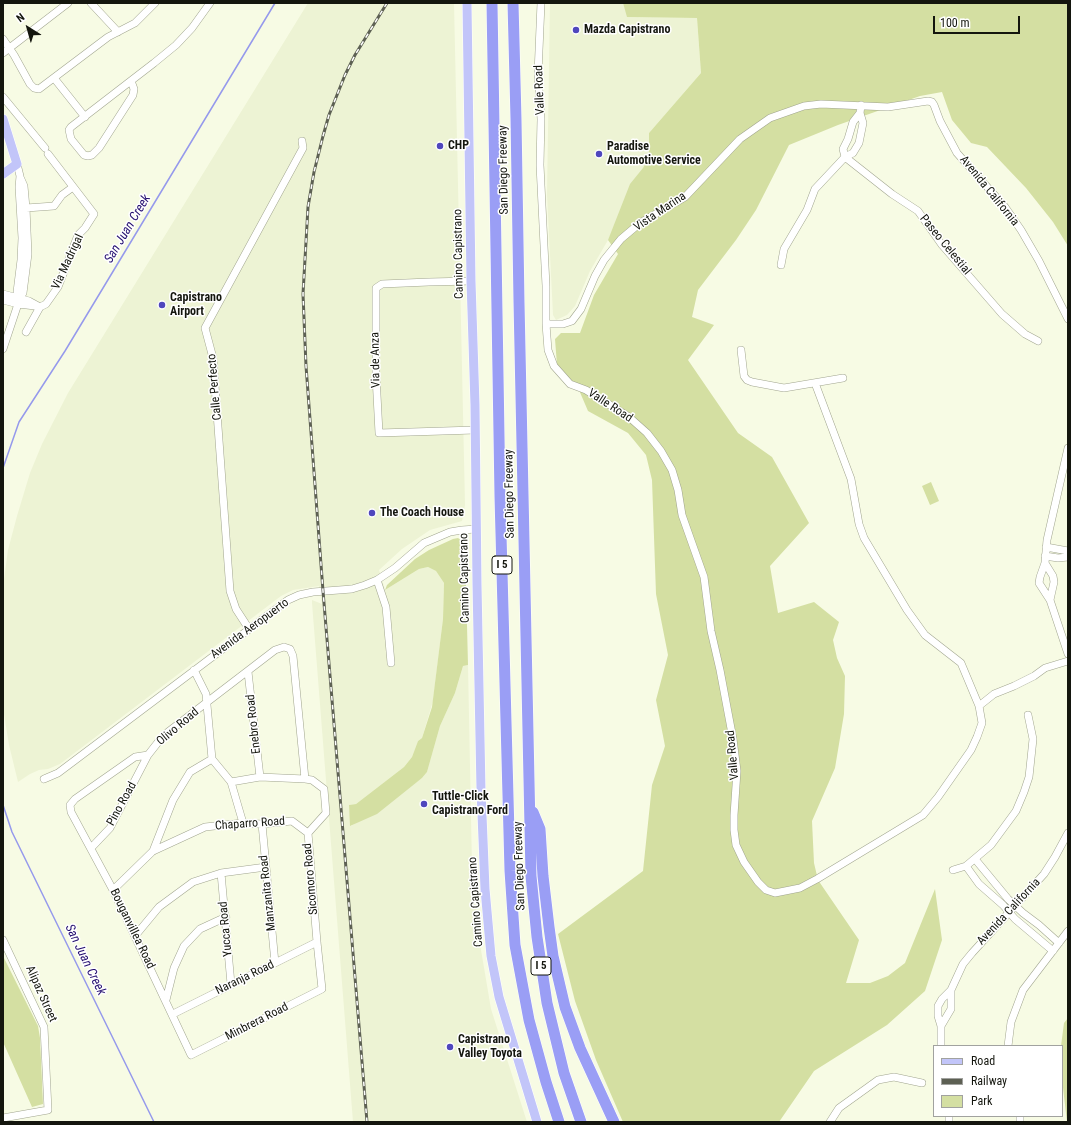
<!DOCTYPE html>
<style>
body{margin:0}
#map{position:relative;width:1071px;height:1125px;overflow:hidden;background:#f7fbe4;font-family:"Roboto Condensed",sans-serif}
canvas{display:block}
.frame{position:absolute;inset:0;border:4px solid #14160e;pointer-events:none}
.legend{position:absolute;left:933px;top:1045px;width:130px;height:72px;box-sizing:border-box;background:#fff;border:1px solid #a1a29f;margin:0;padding:5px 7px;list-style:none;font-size:12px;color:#14160e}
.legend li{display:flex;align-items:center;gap:8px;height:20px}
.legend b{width:20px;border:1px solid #a1a29f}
.north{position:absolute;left:8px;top:8px;width:40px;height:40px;-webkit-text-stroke:3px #fff;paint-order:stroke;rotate:323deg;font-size:11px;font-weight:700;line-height:16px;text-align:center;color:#14160e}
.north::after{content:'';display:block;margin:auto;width:14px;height:18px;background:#14160e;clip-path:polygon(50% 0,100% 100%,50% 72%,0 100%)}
.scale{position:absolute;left:933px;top:16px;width:87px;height:18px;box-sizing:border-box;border:2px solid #14160e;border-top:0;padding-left:5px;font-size:12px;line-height:14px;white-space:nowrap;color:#14160e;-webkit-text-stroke:3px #fff;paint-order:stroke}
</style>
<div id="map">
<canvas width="1071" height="1125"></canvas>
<div class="frame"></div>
<ul class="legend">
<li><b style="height:5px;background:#c2c5f9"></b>Road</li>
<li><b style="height:5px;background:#5d6053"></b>Railway</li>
<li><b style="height:11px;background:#d4dfa2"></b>Park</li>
</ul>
<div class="north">N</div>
<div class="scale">100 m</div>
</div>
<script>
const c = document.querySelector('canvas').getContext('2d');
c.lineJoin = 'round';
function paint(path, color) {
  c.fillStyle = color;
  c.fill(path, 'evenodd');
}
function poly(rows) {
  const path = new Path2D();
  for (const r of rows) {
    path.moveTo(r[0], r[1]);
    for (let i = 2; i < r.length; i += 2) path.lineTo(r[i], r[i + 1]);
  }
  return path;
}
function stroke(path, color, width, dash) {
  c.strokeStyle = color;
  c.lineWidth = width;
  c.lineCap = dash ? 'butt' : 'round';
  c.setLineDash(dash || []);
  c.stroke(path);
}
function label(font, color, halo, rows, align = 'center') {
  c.font = font + ' "Roboto Condensed",sans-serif';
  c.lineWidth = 3;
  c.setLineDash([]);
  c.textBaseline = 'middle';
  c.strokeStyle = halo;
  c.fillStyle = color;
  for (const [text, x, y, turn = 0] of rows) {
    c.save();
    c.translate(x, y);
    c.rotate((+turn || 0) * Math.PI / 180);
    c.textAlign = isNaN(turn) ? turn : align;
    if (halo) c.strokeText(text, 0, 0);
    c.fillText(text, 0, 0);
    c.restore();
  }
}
paint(poly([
 [308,3,454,3,465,505,462,521,430,530,402,549,379,570,385,590,419,569,428,567,436,571,444,583,443,619,433,701,422,738,418,741,412,757,404,767,356,804,349,805,351,826,422,778,427,772,440,726,455,693,463,666,468,665,472,868,479,938,491,1009,527,1122,353,1122,312,603,312,600,322,604,319,586,293,590,281,596,60,764,48,769,39,770,30,774,18,782,9,745,3,708,4,579,8,550,17,516,30,473,42,444,68,393],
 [550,3,623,3,628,17,697,18,701,73,649,133,649,158,608,240,590,271,575,306,567,315,556,320,553,315,547,195]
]), '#edf3d4');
paint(poly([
 [623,3,1068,3,1068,246,1053,222,1026,188,987,147,971,143,952,120,942,92,920,96,838,125,789,145,756,210,736,240,698,290,692,317,714,325,688,360,738,433,772,457,809,523,770,566,778,613,814,602,839,622,833,640,837,658,845,676,844,714,835,768,812,821,814,863,818,880,859,940,846,983,870,983,888,976,905,963,935,889,942,940,925,991,887,1025,814,1071,779,1122,623,1122,596,1060,575,1001,558,934,643,871,652,785,665,746,656,700,668,655,656,594,652,480,646,455,628,433,588,411,579,390,557,365,555,339,561,333,580,333,594,295,618,254,608,240,630,184,643,168,649,158,649,133,701,73,697,18,627,17],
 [931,482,939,501,930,505,922,486],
 [458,538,462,541,465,547,468,665,463,666,455,693,440,726,427,772,422,778,377,814,350,826,349,805,356,804,404,767,412,757,418,741,422,738,432,707,443,619,444,583,436,571,428,567,419,569,385,590,387,585,415,559,429,550,453,539],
 [3,956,38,1026,40,1038,43,1104,32,1107,3,1042],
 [1068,1018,1068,1122,1067,1122,1062,1079,1061,1046,1064,1023]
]), '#d4dfa2');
stroke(poly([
 [3,468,19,422,65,351,275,3],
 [3,805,12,832,154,1122]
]), '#9599ec', 1.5);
const minor = poly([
 [91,3,118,32],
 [541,3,538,74,541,119,540,165,546,286,546,324,548,350,554,366,570,384,586,390,629,417,647,433,661,451,672,470,678,490,682,515,704,577,711,631,720,670,733,739,737,771,734,815,734,830,736,845,744,862,758,882,766,890,775,893,800,888,817,879,923,815,938,797,971,750,977,737,982,723,979,706,961,663,925,635,907,610,864,538,859,524,851,479,815,383],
 [3,39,14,55,30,84,34,88,39,89,108,37,135,23,155,3],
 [3,53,68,3],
 [54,78,85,117],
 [131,81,134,89,133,95,99,148,92,155,88,156,84,155,71,139,69,130,71,127,154,63,176,45,192,28,210,3],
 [3,97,45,148],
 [845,157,892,194,918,211,942,245,1002,314,1025,334,1038,341],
 [845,157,843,149,848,139,853,122,860,113],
 [17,164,20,176,19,187,22,238,21,260,17,292,20,298],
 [26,208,54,206,62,195,73,187],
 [781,265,784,249,807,210,815,189,845,157,853,153,859,143,863,123,860,113,861,105],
 [471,281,429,282,382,284,376,288,376,376,379,433,475,430],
 [3,294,29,301,40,307],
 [3,300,18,304,35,306],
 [546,324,563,324,572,321,581,309,595,276,604,260,621,239,640,223,685,197,740,139,770,118,804,106,821,104,888,107,928,101,932,102,934,105,940,121,957,153,1005,207,1021,230,1039,261,1068,319],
 [26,332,40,307,46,304,58,287,78,235,85,228,94,214,48,154],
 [3,349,20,298,23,293,28,254,26,208,24,186,20,177],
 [741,350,744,376,747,380,752,382,784,388,843,378],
 [1046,547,1068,551],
 [1045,556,1058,558,1068,557],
 [1045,563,1047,540,1068,448],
 [1045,563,1053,576,1054,582,1050,600,1039,583,1040,577,1045,563],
 [377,580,386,607,391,663],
 [1050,600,1068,654],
 [249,629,236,609,230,591,213,358,205,328,303,148,302,141],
 [284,647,290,649,293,656,305,779,312,780,324,789,326,813,308,833,317,942,322,989,191,1055,113,890,71,812,70,805,75,799,135,757,148,755,159,741,168,732,275,650,284,647],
 [248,672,260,777],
 [979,706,994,694,1014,686,1034,676,1045,668,1068,661],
 [212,759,231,782,243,823],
 [44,779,58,773,288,600,299,595,313,592,352,589,365,585,377,580,395,568,424,543,450,532,462,530,476,529],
 [231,782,260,777,305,779],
 [262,824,275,963],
 [91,848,110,828,148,755],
 [153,851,173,800,190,772,212,759,206,694,194,670],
 [975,859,1008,899,1023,913,1039,925,1059,943],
 [966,866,979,884,1003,905,1015,919,1053,951],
 [953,870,966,866,991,845,1016,811,1024,792,1029,777,1033,739,1028,715],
 [221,873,231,984],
 [113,890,153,851,205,827,243,823,262,824,292,821,308,833],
 [135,936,159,907,193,882,221,873,266,867],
 [3,940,44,1027,48,1110,3,1118],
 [951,990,963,964,972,953,1044,874,1055,857,1068,833],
 [166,1000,174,968,184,946,200,929,226,917],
 [173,1014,317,942],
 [941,1046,941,1026,938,1016,938,1006,942,999,951,990,951,1009,941,1026],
 [1008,1046,1011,1022,1023,990,1068,931],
 [949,1116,949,1122],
 [830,1122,839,1108,878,1080,894,1077,922,1083],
 [1020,1122,1020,1116]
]);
const major = poly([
 [467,3,471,281,475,405,477,584,481,790,485,889,491,956,499,997,537,1122],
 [3,119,17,164,3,174]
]);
const highway = poly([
 [492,3,500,497,510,871,515,945,529,1020,546,1082,559,1122],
 [513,3,516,119,519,302,531,876,537,937,547,1003,564,1073,581,1122],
 [533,812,540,829,543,876,549,927,553,956,565,1007,580,1048,614,1122]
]);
stroke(minor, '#a1a58f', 8);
stroke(major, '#fff', 10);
stroke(highway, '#fff', 12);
stroke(minor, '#fff', 7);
stroke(major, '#c2c5f9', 9);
stroke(highway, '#9a9ef5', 11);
const rail = poly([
 [367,1122,323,591,306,366,303,294,308,207,314,172,323,136,329,115,345,75,355,55,387,3]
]);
stroke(rail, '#5d6053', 3);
stroke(rail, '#fff', 1.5, [4.5]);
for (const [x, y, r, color] of [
 [576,30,4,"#4f46bd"],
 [440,146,4,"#4f46bd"],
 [599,154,4,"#4f46bd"],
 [162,305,4,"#4f46bd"],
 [372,513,4,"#4f46bd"],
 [424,804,4,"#4f46bd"],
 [450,1047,4,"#4f46bd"]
]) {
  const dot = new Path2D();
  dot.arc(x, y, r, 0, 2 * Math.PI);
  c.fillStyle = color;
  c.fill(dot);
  stroke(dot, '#fff', 1.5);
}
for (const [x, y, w] of [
 [502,565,20],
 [541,966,20]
]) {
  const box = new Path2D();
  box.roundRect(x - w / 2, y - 9, w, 18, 3);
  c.fillStyle = '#fff';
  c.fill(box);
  stroke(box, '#14160e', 1);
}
label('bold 11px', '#14160e', null, [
 ["I 5",502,565],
 ["I 5",541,966]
]);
label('bold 12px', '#14160e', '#fff', [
 ["Mazda Capistrano",584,30],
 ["CHP",448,146],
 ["Paradise",607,147],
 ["Automotive Service",607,161],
 ["Capistrano",170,298],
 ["Airport",170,312],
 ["The Coach House",380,513],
 ["Tuttle-Click",432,797],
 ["Capistrano Ford",432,811],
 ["Capistrano",458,1040],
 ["Valley Toyota",458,1054]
], 'left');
label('12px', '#14160e', '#fff', [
 ["Valle Road",540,90,-92],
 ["San Diego Freeway",504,170,-91],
 ["Avenida California",989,191,51],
 ["Vista Marina",660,212,-34],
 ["Paseo Celestial",945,245,51],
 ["Camino Capistrano",459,254,-91],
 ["Via Madrigal",68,262,-65],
 ["Via de Anza",376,360,-91],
 ["Calle Perfecto",215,387,-95],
 ["Valle Road",610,406,33],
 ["San Diego Freeway",510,494,-91],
 ["Camino Capistrano",465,578,-91],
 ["Avenida Aeropuerto",250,629,-36],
 ["Enebro Road",254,724,-96],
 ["Olivo Road",178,727,-40],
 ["Valle Road",733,755,-95],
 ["Pino Road",122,804,-61],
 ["Chaparro Road",250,824,-4],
 ["San Diego Freeway",520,866,-92],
 ["Sicomoro Road",311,879,-95],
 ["Manzanita Road",268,893,-96],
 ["Camino Capistrano",476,902,-94],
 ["Avenida California",1009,912,-47],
 ["Bouganvillea Road",132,929,64],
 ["Yucca Road",226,929,-95],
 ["Naranja Road",245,978,-26],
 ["Alipaz Street",41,994,66],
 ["Minbrera Road",257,1022,-27]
]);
label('italic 13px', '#240f70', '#fff', [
 ["San Juan Creek",128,229,-59],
 ["San Juan Creek",85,960,64]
]);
</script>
